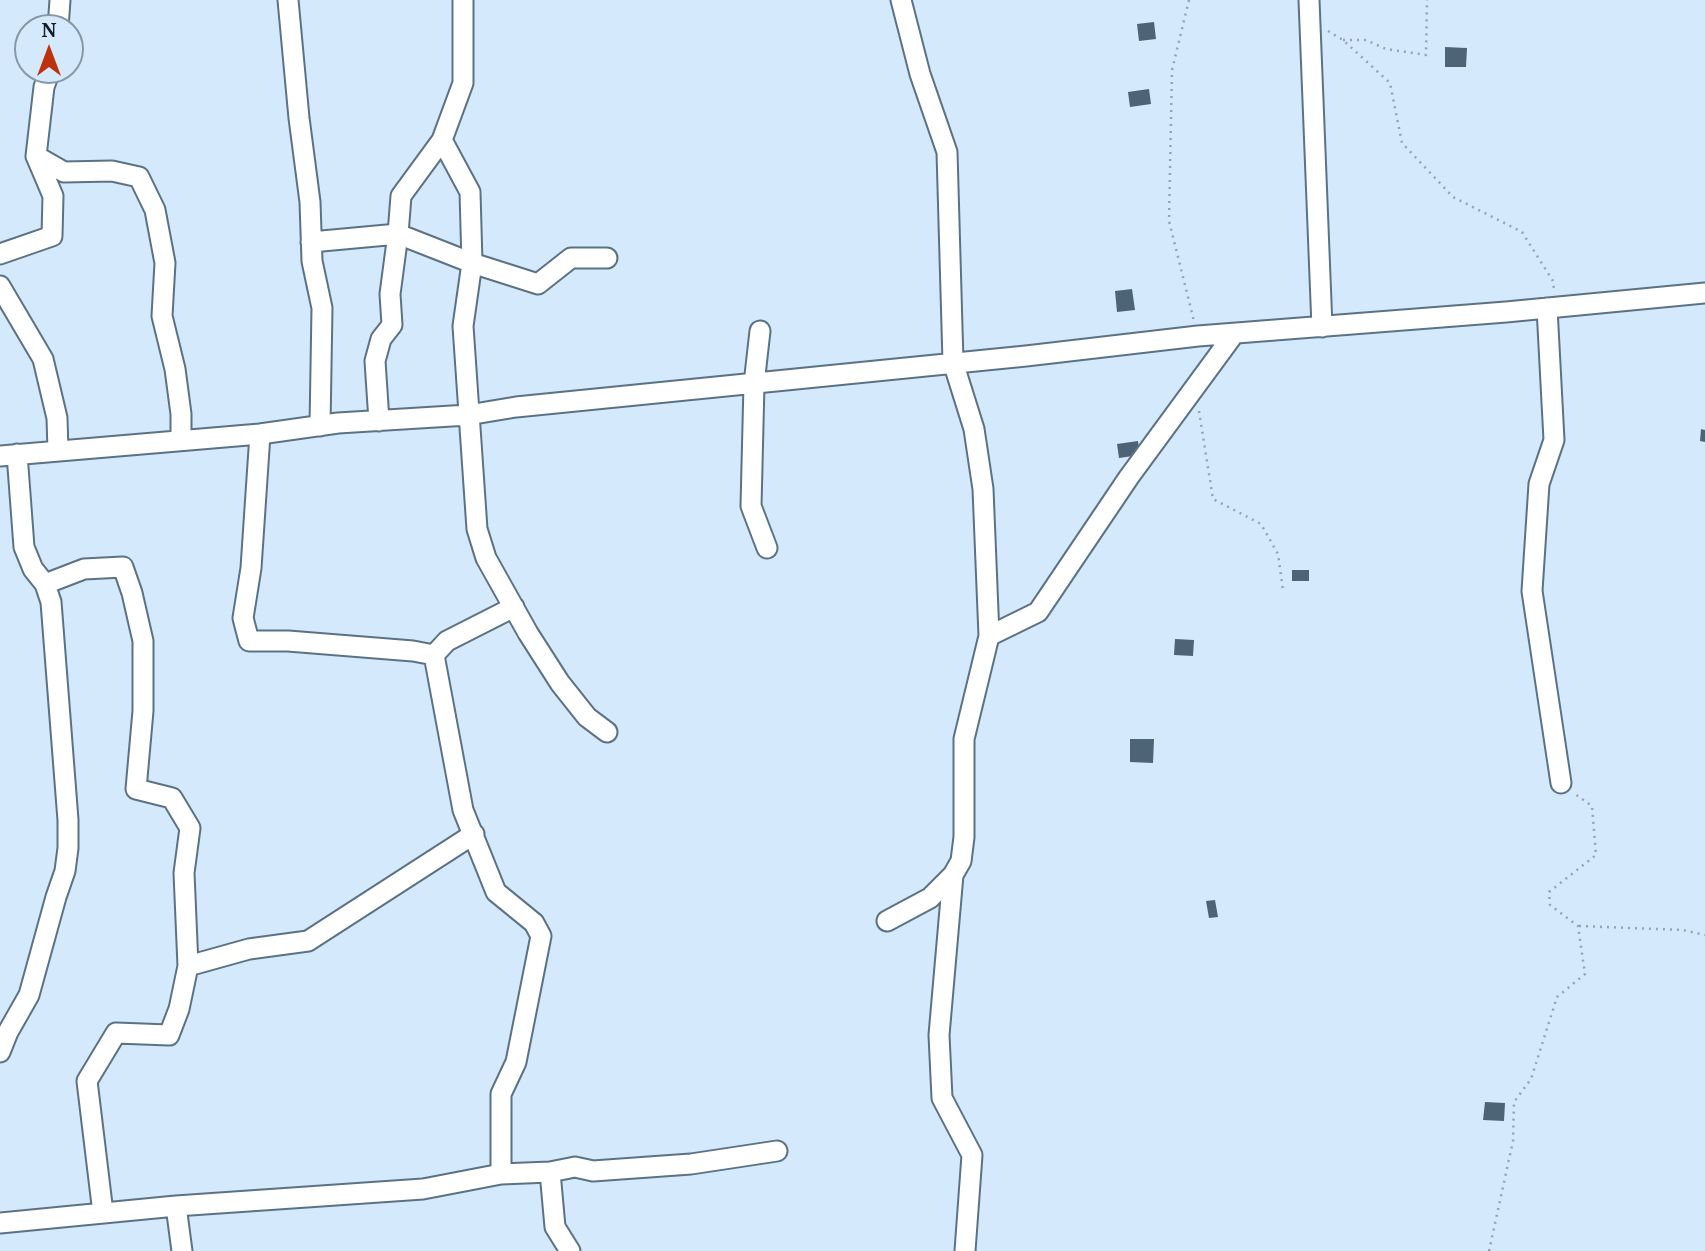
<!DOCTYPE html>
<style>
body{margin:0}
#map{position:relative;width:1705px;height:1251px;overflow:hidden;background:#d4e9fb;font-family:"Noto Serif",serif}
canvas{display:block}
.north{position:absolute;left:14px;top:14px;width:70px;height:70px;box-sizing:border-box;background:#d4e9fb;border:2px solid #8797a5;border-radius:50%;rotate:0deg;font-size:19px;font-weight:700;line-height:28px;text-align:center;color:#141d25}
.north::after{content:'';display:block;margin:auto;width:24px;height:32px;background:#bc320d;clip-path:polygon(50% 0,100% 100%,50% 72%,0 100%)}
</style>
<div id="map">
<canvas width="1705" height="1251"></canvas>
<div class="north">N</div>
</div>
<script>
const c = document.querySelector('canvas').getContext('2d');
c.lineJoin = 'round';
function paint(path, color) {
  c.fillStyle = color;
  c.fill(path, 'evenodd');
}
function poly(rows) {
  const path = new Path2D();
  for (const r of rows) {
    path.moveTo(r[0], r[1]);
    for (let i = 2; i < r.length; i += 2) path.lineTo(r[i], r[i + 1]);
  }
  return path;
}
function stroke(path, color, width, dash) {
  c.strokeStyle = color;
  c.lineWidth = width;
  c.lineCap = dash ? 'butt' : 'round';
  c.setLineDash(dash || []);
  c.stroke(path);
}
paint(poly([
 [1154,22,1156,39,1139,41,1137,24],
 [1445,47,1467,48,1466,67,1445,67],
 [1149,89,1151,104,1130,107,1128,92],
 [1132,289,1135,310,1117,312,1115,291],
 [1701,429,1705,430,1705,442,1700,441],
 [1138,441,1140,455,1119,458,1117,444],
 [1292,570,1309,570,1309,581,1292,581],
 [1175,639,1194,640,1193,656,1174,655],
 [1130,739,1154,739,1153,763,1130,762],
 [1215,900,1218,917,1209,918,1206,901],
 [1485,1102,1505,1103,1504,1121,1483,1120]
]), '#4d6376');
const street = poly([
 [288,0,299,118,310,202,312,261,322,308,320,426],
 [463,0,463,83,442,140,470,192,472,263,538,284,571,258,607,258],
 [1309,0,1322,327],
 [58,28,60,0],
 [50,70,44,87,36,156,64,172,112,171,139,177,155,210,165,263,162,316,175,369,181,414,181,440],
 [311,242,398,234,401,196,442,140],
 [0,254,52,236,53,196,36,156],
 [0,286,43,359,57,418,58,451],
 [1547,308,1554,440,1539,484,1532,591,1561,783],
 [760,331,754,384,751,506,767,548],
 [379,421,375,361,381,339,392,325,390,294,398,234,472,263,463,326,477,529,486,558,528,633,560,683,587,717,607,732],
 [260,434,251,568,243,618,249,641,288,641,413,651,434,655],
 [0,456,260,434,338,423,468,415,516,407,1026,356,1198,336,1506,312,1705,293],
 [45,584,84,569,123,567,132,593,143,641,143,711,136,789,172,798,190,828,184,873,188,966],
 [989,636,1038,612,1129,477,1234,334],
 [953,875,939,1035,942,1098,972,1155,965,1251],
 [887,921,930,898,953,875,961,861,964,837,964,739,989,636,983,489,974,429,953,362,947,152,920,74,901,0],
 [0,1052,8,1032,29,995,56,897,65,871,68,848,68,820,51,602,45,584,33,569,24,547,17,454],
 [550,1172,555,1227,570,1251],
 [501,1174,501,1094,516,1062,541,936,534,923,496,892,463,810,434,655,447,641,514,607],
 [176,1206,182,1251],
 [103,1213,87,1081,116,1033,169,1035,179,1009,188,966,249,949,308,941,474,834],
 [0,1223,176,1206,423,1189,501,1174,550,1172,575,1167,593,1171,691,1164,777,1151]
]);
stroke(street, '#5b7285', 23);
stroke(poly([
 [1189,0,1172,70,1169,221,1194,321],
 [1328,31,1343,40,1390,83,1402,143,1453,197,1522,232,1553,281,1554,290],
 [1343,40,1366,40,1386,49,1426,55,1427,0],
 [1199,411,1213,499,1261,524,1278,554,1283,590],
 [1579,926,1683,930,1705,935],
 [1489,1251,1513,1141,1514,1102,1531,1079,1557,997,1585,974,1578,926,1550,905,1549,892,1596,855,1592,806,1575,794]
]), '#93a4b2', 2.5, [2, 5]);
stroke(street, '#fff', 19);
</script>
